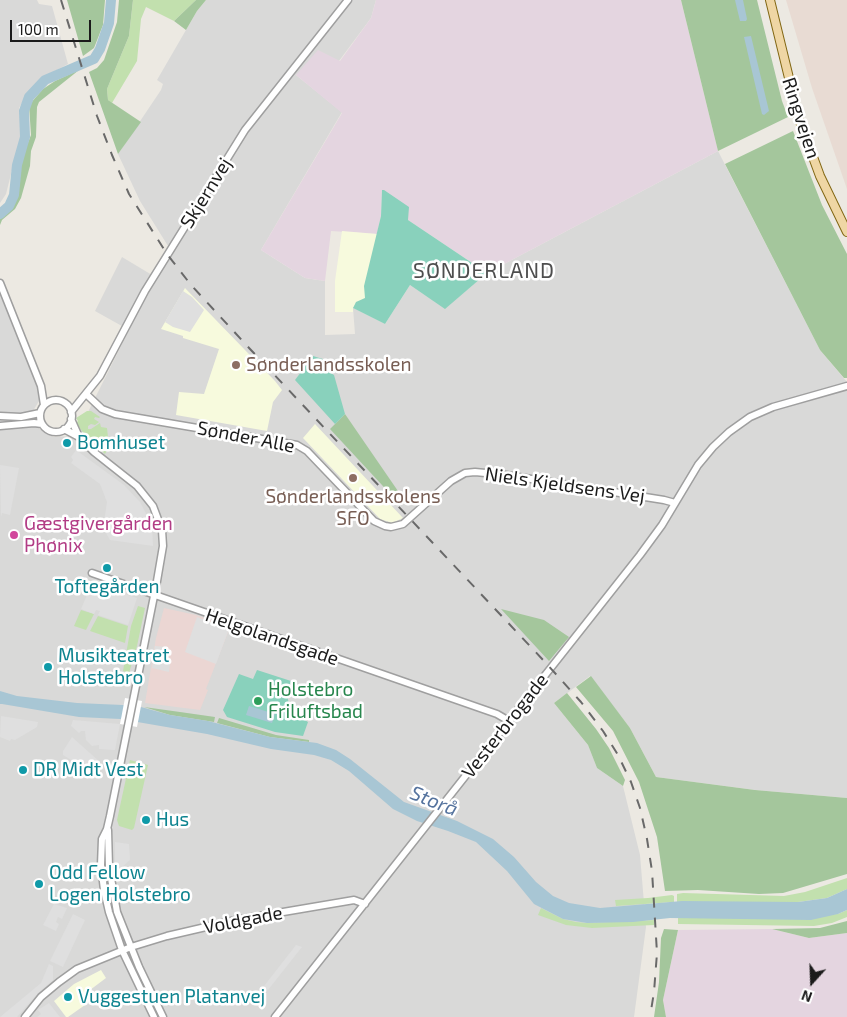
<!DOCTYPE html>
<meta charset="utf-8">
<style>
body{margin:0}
#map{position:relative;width:847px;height:1017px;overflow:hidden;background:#ece9e2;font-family:"Exo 2",sans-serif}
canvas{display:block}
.north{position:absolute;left:787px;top:957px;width:50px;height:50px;-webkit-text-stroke:4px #fff;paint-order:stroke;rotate:200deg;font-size:14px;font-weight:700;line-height:20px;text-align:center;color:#1b1b1b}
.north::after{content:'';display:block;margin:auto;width:18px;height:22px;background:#1b1b1b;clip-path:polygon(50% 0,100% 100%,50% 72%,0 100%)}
.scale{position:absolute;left:10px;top:20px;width:81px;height:22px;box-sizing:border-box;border:2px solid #1b1b1b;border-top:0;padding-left:6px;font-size:15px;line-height:18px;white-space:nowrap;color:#1b1b1b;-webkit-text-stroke:4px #fff;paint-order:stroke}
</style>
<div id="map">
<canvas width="847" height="1017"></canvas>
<div class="north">N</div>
<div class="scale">100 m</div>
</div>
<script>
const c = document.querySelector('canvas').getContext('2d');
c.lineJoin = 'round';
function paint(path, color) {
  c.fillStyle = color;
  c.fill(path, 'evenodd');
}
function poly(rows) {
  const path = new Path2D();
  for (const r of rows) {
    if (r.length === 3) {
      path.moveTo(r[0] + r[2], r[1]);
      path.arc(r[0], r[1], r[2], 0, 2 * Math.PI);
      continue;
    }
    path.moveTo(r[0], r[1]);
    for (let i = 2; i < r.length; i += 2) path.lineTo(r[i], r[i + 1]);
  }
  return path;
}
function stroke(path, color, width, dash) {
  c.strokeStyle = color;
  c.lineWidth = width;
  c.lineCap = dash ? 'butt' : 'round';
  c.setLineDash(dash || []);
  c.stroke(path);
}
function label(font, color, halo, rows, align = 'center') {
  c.font = font + ' "Exo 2",sans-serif';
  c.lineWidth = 5;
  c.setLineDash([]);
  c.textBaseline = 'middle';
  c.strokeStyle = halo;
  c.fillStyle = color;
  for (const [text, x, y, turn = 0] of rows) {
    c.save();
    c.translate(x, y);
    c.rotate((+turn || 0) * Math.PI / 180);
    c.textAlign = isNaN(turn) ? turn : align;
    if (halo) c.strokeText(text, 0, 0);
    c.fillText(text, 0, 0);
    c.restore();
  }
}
paint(poly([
 [0,0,37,0,39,4,52,6,68,64,42,78,29,91,19,108,22,135,18,146,6,194,0,203],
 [206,0,376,0,371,18,339,61,296,75,342,112,261,250,305,278,325,281,325,335,355,334,353,308,385,324,410,285,445,308,487,273,718,151,820,350,847,382,847,798,755,790,656,777,630,728,590,676,554,703,588,745,597,768,623,786,640,855,646,927,634,1017,0,1017,0,291,42,396,33,411,37,427,53,437,72,436,80,428,129,330,95,311,122,257,157,278,173,254,140,201,118,154,161,90,163,84,157,80,197,11]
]), '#d9d9d8');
paint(poly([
 [164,608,196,615,230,627,206,689,208,690,200,710,145,703,156,638]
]), '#ebd6d3');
paint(poly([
 [376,0,681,0,718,151,487,273,408,220,382,191,381,216,377,234,331,231,325,281,305,278,261,250,342,113,296,75,318,50,340,61,371,18],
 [772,929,809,938,847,933,847,1017,666,1017,663,1000,678,930]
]), '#e4d5e0');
paint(poly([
 [342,231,377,234,365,286,365,298,353,308,353,312,335,312,335,281],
 [185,288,275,381,282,390,273,402,267,431,176,415,179,392,204,394,219,349,183,338,183,336,161,329],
 [315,424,403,518,392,523,380,519,303,438],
 [101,970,106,978,90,990,92,993,85,999,86,1002,85,1005,68,1017,66,1017,54,1001,74,984]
]), '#f7fadd');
paint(poly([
 [786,0,847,0,847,189,812,88]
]), '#e8dbd3');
paint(poly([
 [133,0,196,0,174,21,146,7,141,19,137,61,112,103,108,100,107,89,129,36],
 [87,411,91,411,100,417,99,418,95,417,94,419,99,422,95,425,91,424,88,426,88,429,91,429,100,423,101,427,107,428,108,437,115,439,113,445,110,445,105,454,85,435,76,423,78,421,76,418],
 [138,606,145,608,137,646,129,673,123,671,131,626],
 [81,610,94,614,86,630,74,626],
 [98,616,128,626,125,643,90,631],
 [130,760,148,765,134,828,132,830,119,826,117,820],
 [847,878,847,889,827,898,798,902,677,902,677,894,683,893,784,896,805,892],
 [672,895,674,896,674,902,616,906,615,900,648,898],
 [541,908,563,919,576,922,587,923,654,920,654,925,592,928,566,925,538,915],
 [847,910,847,917,832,923,814,926,678,924,678,918,838,914]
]), '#c2e0ae');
paint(poly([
 [67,0,105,0,103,25,94,48,83,56],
 [119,0,133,0,129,36,107,89,108,100,141,122,118,154,89,72,97,68,104,60,117,22],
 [196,0,206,0,197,11,186,30,174,21],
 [681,0,757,0,782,101,788,117,718,151],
 [79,70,39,102,37,107,36,137,31,151,30,166,21,198,15,209,2,220,0,225,0,219,12,207,18,195,20,163,31,135,29,105,43,89,55,81],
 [793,131,822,205,847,254,847,378,844,378,820,350,725,164],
 [345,414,400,494,395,499,330,429],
 [501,609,544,620,569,637,549,661],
 [591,676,630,728,656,777,755,790,847,798,847,874,783,893,759,894,698,890,665,891,657,837,639,782,613,731,576,687],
 [567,693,596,729,609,748,625,780,623,786,597,768,588,745,554,703],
 [144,707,180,712,215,717,214,722,170,715],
 [219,718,276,735,309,740,309,742,270,737,217,723],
 [847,921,847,933,809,938,772,929,820,928],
 [664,929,678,930,663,1000,666,1017,654,1017,659,982,661,938]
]), '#a4c69c');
paint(poly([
 [382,190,384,190,409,207,408,220,487,273,445,309,410,285,385,324,353,308,356,302,365,298,364,286,381,216],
 [313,356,326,360,329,372,334,375,345,414,335,424,295,380],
 [257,670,291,681,287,695,289,704,295,714,308,722,303,736,275,732,227,717,223,710,239,674,253,679]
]), '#89d1bc');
paint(poly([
 [183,291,192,297,204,310,190,332,173,327,165,322],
 [76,450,124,485,140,502,152,525,153,546,110,540,103,528,107,502,100,484,71,463,73,460,71,457],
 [0,465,19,468,10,515,2,513,1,517],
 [92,583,137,598,128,625,98,615,100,611,96,610,94,614,81,609],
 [197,617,229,629,216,664,185,652],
 [155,646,167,647,162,660,170,664,169,672,152,668],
 [1,716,38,722,37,727,15,740,11,739,10,741,0,737],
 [73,720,120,724,115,750,99,749,99,745,92,746,86,740,85,731,81,731,79,733,71,726],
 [72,737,100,762,94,774,63,755,63,751],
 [115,842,129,844,130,860,120,869,115,869],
 [54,904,67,908,62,919,58,917,56,922,59,924,56,931,43,925],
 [73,914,85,920,63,967,50,961],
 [296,945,302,947,268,990,264,986],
 [49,964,53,966,53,980,38,993,17,1017,0,1017,41,983],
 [49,1003,60,1017,37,1017,41,1014,38,1010]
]), '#dfdfdf');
paint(poly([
 [735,0,743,0,747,19,746,21,740,21],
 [751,36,769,111,764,115,762,114,744,37],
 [0,691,17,696,77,703,123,705,141,707,170,715,208,721,270,737,317,743,336,750,350,759,404,802,457,821,493,839,514,857,536,882,553,896,569,903,600,908,682,901,798,902,827,898,847,889,847,910,838,914,811,920,670,918,633,922,587,923,563,919,534,904,507,871,476,842,448,831,417,821,393,809,349,771,331,760,314,755,271,749,207,734,120,719,79,717,2,704,0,704],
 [249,706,275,714,272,723,246,715]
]), '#a8c6d4');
paint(poly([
 [125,698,142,701,137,727,120,724]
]), '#fff');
stroke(poly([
 [0,214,9,206,14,195,17,165,25,137,24,111,29,97,45,80,94,59,100,49,109,23,111,0]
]), '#a8c6d4', 10);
const minor = poly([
 [0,283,41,386,44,405],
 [86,394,102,409,115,414,297,445,307,451,374,521,385,526,391,527,403,524,451,481,465,473,475,472,506,475,664,500,675,503],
 [56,416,16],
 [71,412,100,376,145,291,245,130,348,0],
 [0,416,21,417,40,413],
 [71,419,79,437],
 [0,426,34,423,42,424],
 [64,429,79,437,94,452,137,486,153,506,162,530,163,546,157,581,110,816,107,829,102,839,101,865,104,890,109,912,122,950,154,1017],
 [92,573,497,714,509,721],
 [108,830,109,867,117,912,139,967,163,1017],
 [25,1017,41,997,59,982,77,969,131,947,167,936,236,920,354,900,365,904],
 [275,1017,640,555,662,525,698,465,713,447,729,432,750,417,773,407,847,386]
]);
const major = poly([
 [770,0,799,119,820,176,847,232]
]);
stroke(minor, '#9f9f9f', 9);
stroke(major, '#816612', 10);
stroke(minor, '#fff', 6);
stroke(major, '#efd6a4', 8);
stroke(poly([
 [61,0,97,116,112,155,129,194,167,254,191,285,250,349,545,662,581,702,603,731,618,755,631,782,640,808,647,839,652,871,657,953,654,992,650,1017]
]), '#696969', 2, [10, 10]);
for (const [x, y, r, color] of [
 [236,365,5,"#8d6e63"],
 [67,443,5,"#0f9aa8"],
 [353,478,5,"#8d6e63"],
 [14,535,5,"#d1479c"],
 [107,568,5,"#0f9aa8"],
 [48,667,5,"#0f9aa8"],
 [258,701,5,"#2e9e5b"],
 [23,770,5,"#0f9aa8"],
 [146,820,5,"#0f9aa8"],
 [39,884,5,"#0f9aa8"],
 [68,997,5,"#0f9aa8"]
]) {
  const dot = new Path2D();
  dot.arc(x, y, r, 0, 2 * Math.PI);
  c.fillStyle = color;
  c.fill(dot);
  stroke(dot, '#fff', 2);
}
label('19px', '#1b1b1b', '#fff', [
 ["Ringvejen",801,118,72],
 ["Skjernvej",206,193,-58],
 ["Sønder Alle",246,437,11],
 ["Niels Kjeldsens Vej",565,485,8],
 ["Helgolandsgade",272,637,19],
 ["Vesterbrogade",505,726,-52],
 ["Voldgade",243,920,-11]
]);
label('19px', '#785e54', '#fff', [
 ["Sønderlandsskolen",246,365],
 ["Sønderlandsskolens",353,497,"center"],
 ["SFO",353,519,"center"]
], 'left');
label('19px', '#0d838f', '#fff', [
 ["Bomhuset",77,443],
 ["Toftegården",107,587,"center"],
 ["Musikteatret",58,656],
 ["Holstebro",58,678],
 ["DR Midt Vest",33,770],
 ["Hus",156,820],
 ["Odd Fellow",49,873],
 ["Logen Holstebro",49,895],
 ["Vuggestuen Platanvej",78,997]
], 'left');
label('19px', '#b23c85', '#fff', [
 ["Gæstgivergården",24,524],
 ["Phønix",24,546]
], 'left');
label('19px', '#27864d', '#fff', [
 ["Holstebro",268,690],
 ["Friluftsbad",268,712]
], 'left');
label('italic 20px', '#55739e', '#fff', [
 ["Storå",434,801,22]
]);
c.letterSpacing = '1px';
label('21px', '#4e4e4e', '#fff', [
 ["SØNDERLAND",484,271]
]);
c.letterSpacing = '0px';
</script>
